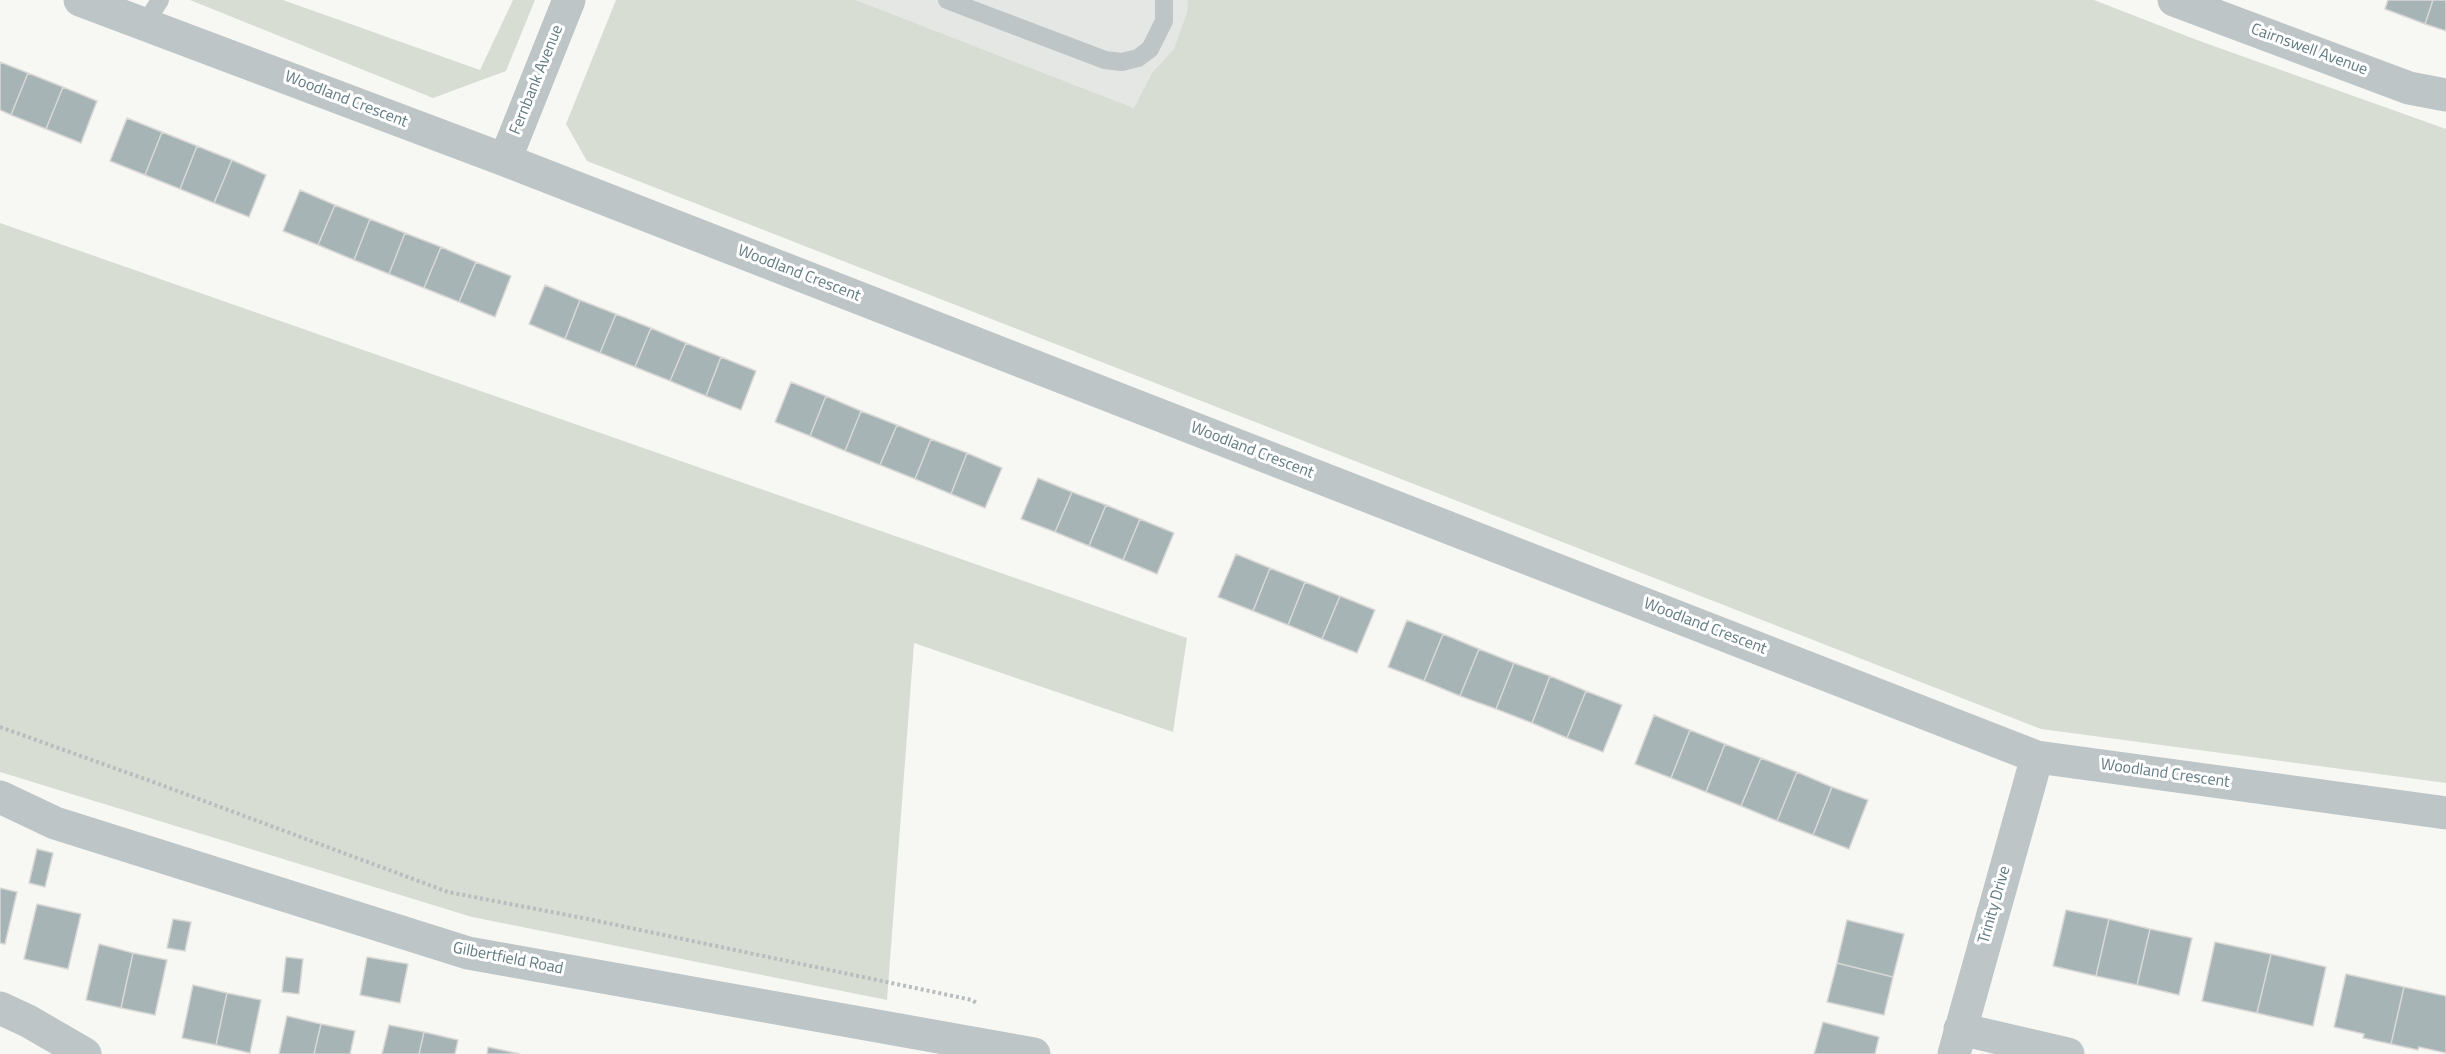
<!DOCTYPE html>
<style>
body{margin:0}
canvas{display:block;background:#f7f7f4}
</style>
<canvas width="2446" height="1054"></canvas>
<script>
const c = document.querySelector('canvas').getContext('2d');
c.lineJoin = 'round';
function paint(path, color) {
  c.fillStyle = color;
  c.fill(path, 'evenodd');
}
function poly(rows) {
  const path = new Path2D();
  for (const r of rows) {
    path.moveTo(r[0], r[1]);
    for (let i = 2; i < r.length; i += 2) path.lineTo(r[i], r[i + 1]);
  }
  return path;
}
function stroke(path, color, width, dash) {
  c.strokeStyle = color;
  c.lineWidth = width;
  c.lineCap = dash ? 'butt' : 'round';
  c.setLineDash(dash || []);
  c.stroke(path);
}
function label(font, color, halo, rows, align = 'center') {
  c.font = font + ' "Titillium Web",sans-serif';
  c.lineWidth = 6;
  c.setLineDash([]);
  c.textBaseline = 'middle';
  c.strokeStyle = halo;
  c.fillStyle = color;
  for (const [text, x, y, turn = 0] of rows) {
    c.save();
    c.translate(x, y);
    c.rotate((+turn || 0) * Math.PI / 180);
    c.textAlign = isNaN(turn) ? turn : align;
    if (halo) c.strokeText(text, 0, 0);
    c.fillText(text, 0, 0);
    c.restore();
  }
}
paint(poly([
 [856,0,1272,0,1134,108]
]), '#e5e7e5');
paint(poly([
 [190,0,283,0,480,70,513,0,535,0,506,71,433,98],
 [616,0,856,0,1134,108,1152,73,1174,49,1187,13,1188,0,2094,0,2197,40,2446,129,2446,783,2041,729,587,161,566,124],
 [0,223,1187,638,1173,732,914,643,887,1000,472,917,0,772]
]), '#d8ddd3');
const building = poly([
 [2388,0,2433,0,2425,24,2385,9,2388,0],
 [2433,0,2446,0,2446,31,2425,24,2433,0],
 [0,62,28,73,11,115,0,110,0,62],
 [28,73,63,87,46,129,11,115,28,73],
 [63,87,97,101,81,143,46,129,63,87],
 [127,118,162,132,145,175,110,161,127,118],
 [162,132,197,146,180,189,145,175,162,132],
 [197,146,232,160,214,203,180,189,197,146],
 [232,160,266,175,249,217,214,203,232,160],
 [300,190,335,205,318,245,283,231,300,190],
 [335,205,370,219,354,260,318,245,335,205],
 [370,219,405,233,389,274,354,260,370,219],
 [405,233,441,247,424,288,389,274,405,233],
 [441,247,476,262,459,302,424,288,441,247],
 [476,262,511,276,495,317,459,302,476,262],
 [545,285,580,300,565,339,529,324,545,285],
 [580,300,616,314,600,353,565,339,580,300],
 [616,314,651,328,635,367,600,353,616,314],
 [651,328,686,343,670,381,635,367,651,328],
 [686,343,721,357,706,396,670,381,686,343],
 [721,357,756,371,741,410,706,396,721,357],
 [791,382,826,396,810,436,775,422,791,382],
 [826,396,861,411,845,451,810,436,826,396],
 [861,411,897,425,880,465,845,451,861,411],
 [897,425,931,439,915,479,880,465,897,425],
 [931,439,967,453,951,494,915,479,931,439],
 [967,453,1002,468,985,508,951,494,967,453],
 [1038,478,1072,492,1055,532,1021,519,1038,478],
 [1072,492,1106,505,1089,546,1055,532,1072,492],
 [1106,505,1140,519,1123,560,1089,546,1106,505],
 [1140,519,1174,533,1157,574,1123,560,1140,519],
 [1236,554,1270,568,1253,611,1218,597,1236,554],
 [1270,568,1305,582,1288,625,1253,611,1270,568],
 [1305,582,1340,596,1322,639,1288,625,1305,582],
 [1340,596,1375,610,1357,653,1322,639,1340,596],
 [1407,620,1443,634,1424,681,1388,667,1407,620],
 [1443,634,1479,649,1460,696,1424,681,1443,634],
 [1479,649,1514,663,1496,709,1460,696,1479,649],
 [1514,663,1550,676,1532,723,1496,709,1514,663],
 [1550,676,1586,691,1567,738,1532,723,1550,676],
 [1586,691,1622,705,1603,752,1567,738,1586,691],
 [1654,715,1690,730,1671,778,1635,764,1654,715],
 [1690,730,1725,744,1706,792,1671,778,1690,730],
 [1725,744,1761,758,1741,806,1706,792,1725,744],
 [1761,758,1797,772,1777,821,1741,806,1761,758],
 [1797,772,1832,787,1813,835,1777,821,1797,772],
 [1832,787,1868,800,1849,849,1813,835,1832,787],
 [37,849,53,853,45,887,29,883,37,849],
 [0,888,17,892,5,944,0,943,0,888],
 [37,904,81,914,68,969,24,959,37,904],
 [2066,910,2109,919,2096,976,2053,966,2066,910],
 [173,919,191,922,185,951,167,948,173,919],
 [2109,919,2150,929,2137,985,2096,976,2109,919],
 [1847,920,1904,934,1893,977,1837,963,1847,920],
 [2150,929,2192,938,2179,995,2137,985,2150,929],
 [2215,942,2271,954,2257,1013,2202,1001,2215,942],
 [99,944,133,953,121,1008,86,1000,99,944],
 [133,953,167,960,155,1015,121,1008,133,953],
 [2271,954,2326,967,2313,1026,2257,1013,2271,954],
 [286,957,303,959,299,994,282,992,286,957],
 [367,957,408,964,400,1003,360,995,367,957],
 [1837,963,1893,977,1884,1015,1827,1002,1837,963],
 [2346,974,2404,987,2391,1044,2363,1038,2364,1034,2334,1027,2346,974],
 [193,985,227,993,216,1045,182,1038,193,985],
 [2404,987,2446,996,2446,1053,2419,1047,2418,1050,2391,1044,2404,987],
 [227,993,261,1000,250,1053,216,1045,227,993],
 [287,1016,321,1024,314,1054,279,1054,287,1016],
 [1823,1022,1879,1037,1875,1054,1814,1054,1823,1022],
 [321,1024,355,1031,350,1054,314,1054,321,1024],
 [389,1025,424,1032,419,1054,382,1054,389,1025],
 [424,1032,458,1040,455,1054,419,1054,424,1032],
 [488,1047,520,1054,487,1054,488,1047]
]);
paint(building, '#a6b4b6');
stroke(building, '#d9d8d7', 1.5);
stroke(poly([
 [0,727,156,783,448,892,588,919,972,1000,978,1004]
]), '#b8bdbf', 4, [3, 3]);
stroke(poly([
 [947,0,1105,60,1122,62,1138,58,1150,49,1164,21,1164,0],
 [145,24,160,0]
]), '#bdc5c7', 18);
stroke(poly([
 [80,0,505,160,2037,757,2446,813],
 [2174,0,2409,88,2446,95],
 [505,160,569,0],
 [0,797,55,823,468,953,1034,1054],
 [0,1008,28,1021,85,1054],
 [1960,1029,2068,1054],
 [1954,1054,2037,757]
]), '#bdc5c7', 33);
label('16px', '#607a81', '#fff', [
 ["Cairnswell Avenue",2309,50,20],
 ["Fernbank Avenue",537,80,-68],
 ["Woodland Crescent",346,100,21],
 ["Woodland Crescent",799,274,21],
 ["Woodland Crescent",1252,451,21],
 ["Woodland Crescent",1705,627,21],
 ["Woodland Crescent",2165,774,8],
 ["Trinity Drive",1995,905,-74],
 ["Gilbertfield Road",508,959,11]
]);
</script>
